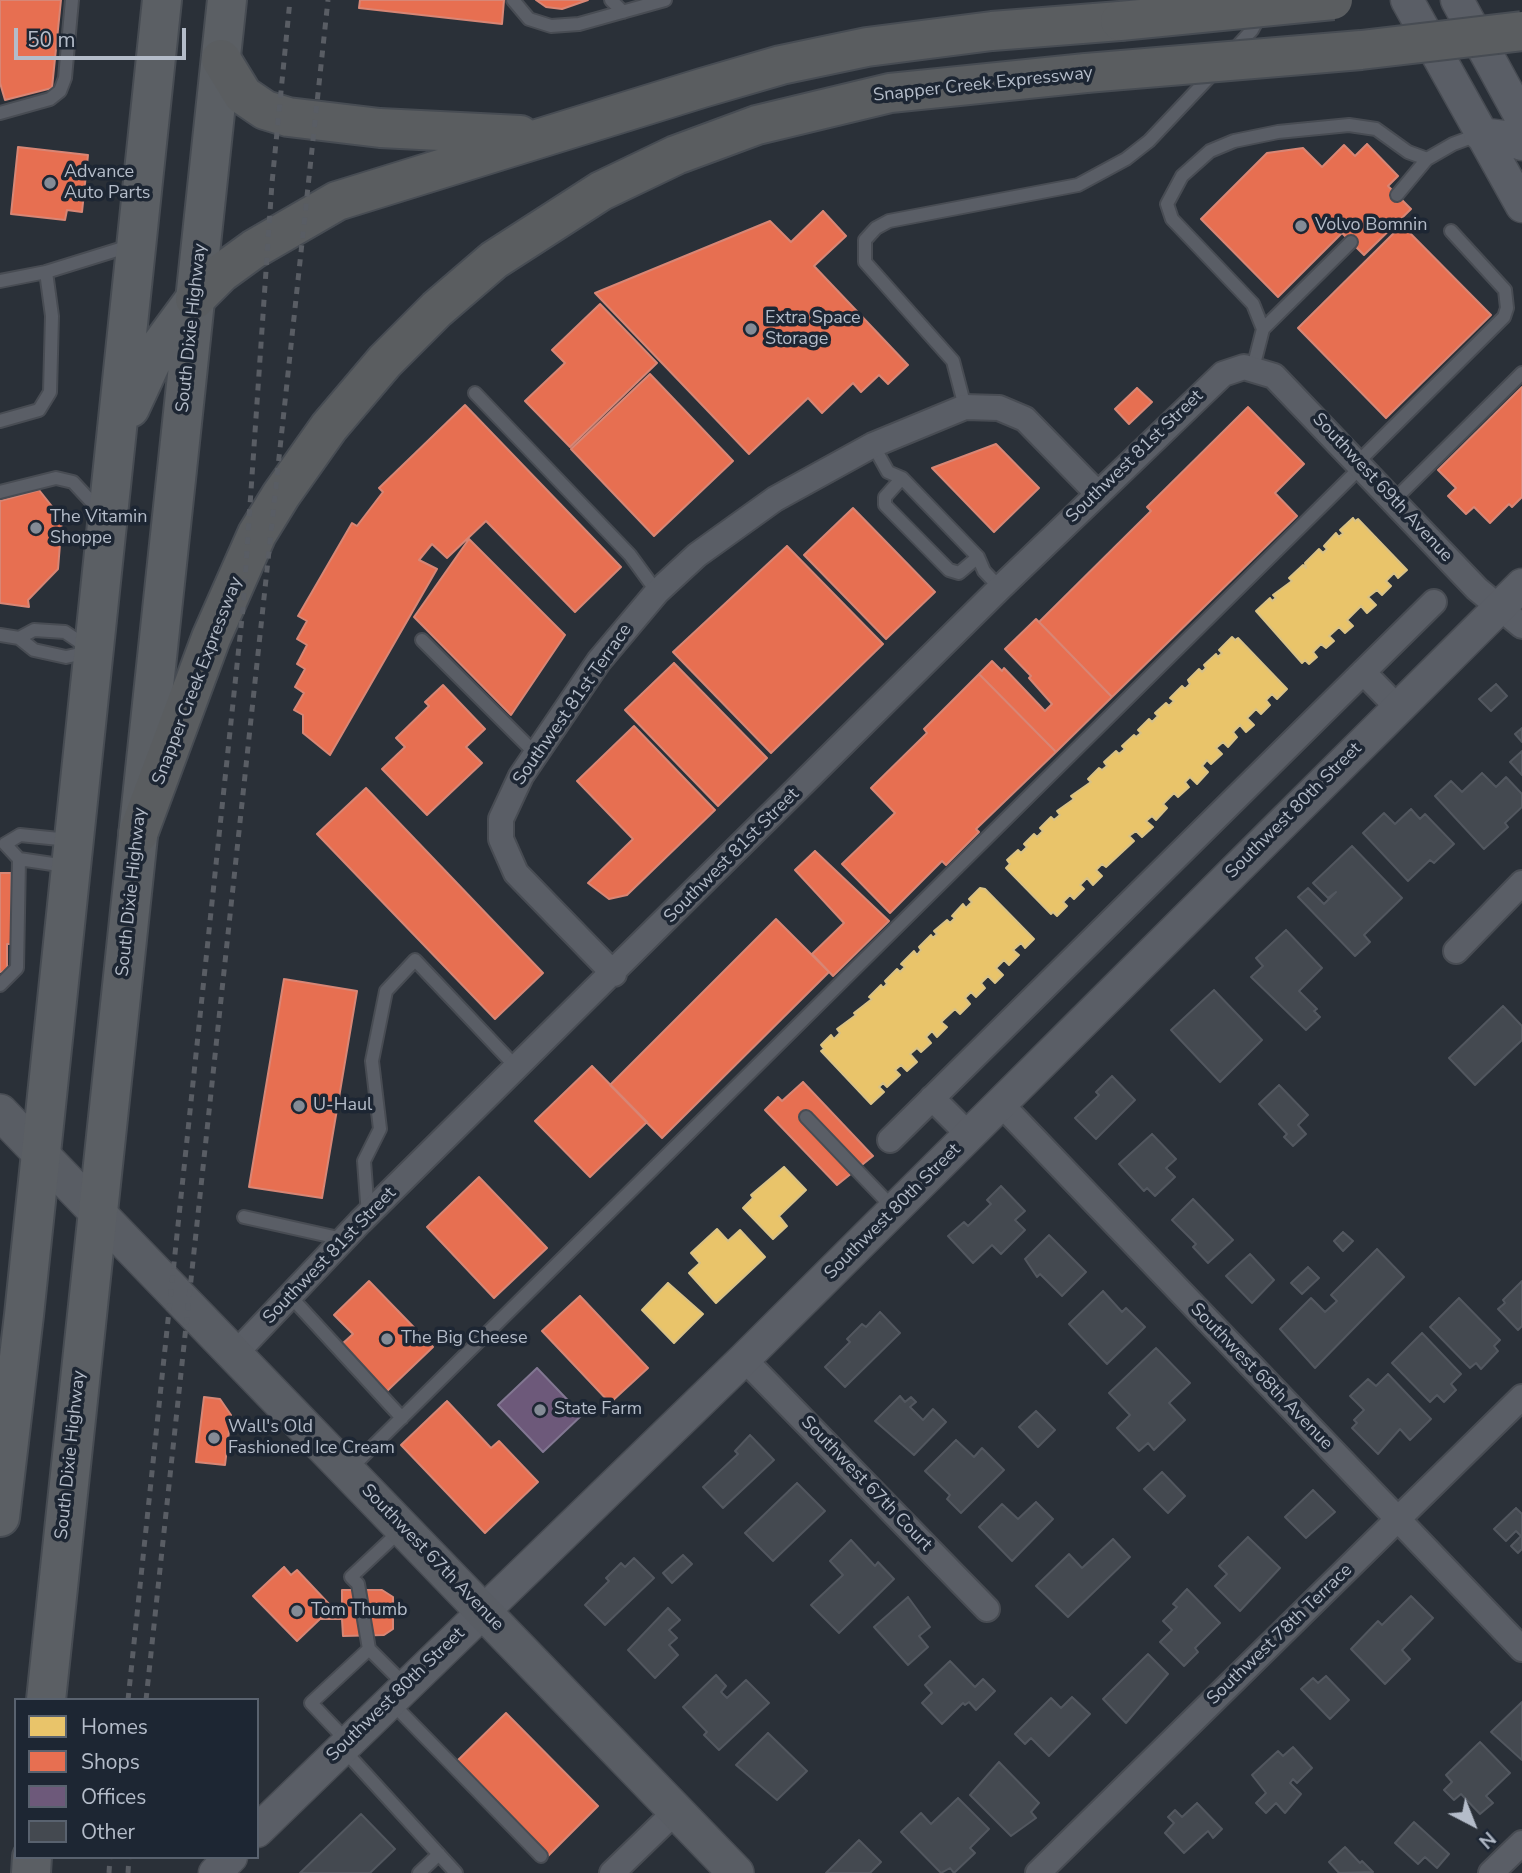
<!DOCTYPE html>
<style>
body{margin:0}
#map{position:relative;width:1522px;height:1873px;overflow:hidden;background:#2a3038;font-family:"Nunito Sans",sans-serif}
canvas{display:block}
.legend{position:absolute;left:14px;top:1698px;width:245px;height:161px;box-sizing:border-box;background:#1d2633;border:2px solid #59626f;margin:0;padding:9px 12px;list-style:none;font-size:21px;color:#b4bcc9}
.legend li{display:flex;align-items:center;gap:14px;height:35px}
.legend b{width:35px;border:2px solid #59626f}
.north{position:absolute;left:1438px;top:1789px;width:70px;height:70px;-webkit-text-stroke:5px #1d2633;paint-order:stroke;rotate:138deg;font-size:19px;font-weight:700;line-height:28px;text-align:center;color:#b4bcc9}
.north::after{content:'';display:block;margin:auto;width:24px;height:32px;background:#b4bcc9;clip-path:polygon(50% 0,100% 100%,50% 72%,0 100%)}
.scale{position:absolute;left:14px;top:28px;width:172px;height:32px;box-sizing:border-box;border:4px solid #b4bcc9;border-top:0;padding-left:9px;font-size:21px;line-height:24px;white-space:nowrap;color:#b4bcc9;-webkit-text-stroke:5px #1d2633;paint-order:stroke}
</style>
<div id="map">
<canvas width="1522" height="1873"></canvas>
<ul class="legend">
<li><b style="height:19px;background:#e9c46a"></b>Homes</li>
<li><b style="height:19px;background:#e76f51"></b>Shops</li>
<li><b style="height:19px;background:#6d597a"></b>Offices</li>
<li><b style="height:19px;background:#444950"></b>Other</li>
</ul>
<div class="north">N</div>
<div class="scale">50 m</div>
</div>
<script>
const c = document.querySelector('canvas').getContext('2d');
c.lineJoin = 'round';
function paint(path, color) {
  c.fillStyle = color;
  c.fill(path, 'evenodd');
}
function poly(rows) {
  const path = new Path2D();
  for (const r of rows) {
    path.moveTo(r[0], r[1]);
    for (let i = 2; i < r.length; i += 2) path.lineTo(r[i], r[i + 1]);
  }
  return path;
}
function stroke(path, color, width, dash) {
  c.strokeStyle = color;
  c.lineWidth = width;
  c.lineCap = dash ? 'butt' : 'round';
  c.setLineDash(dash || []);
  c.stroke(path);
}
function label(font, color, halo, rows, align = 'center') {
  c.font = font + ' "Nunito Sans",sans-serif';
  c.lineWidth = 7;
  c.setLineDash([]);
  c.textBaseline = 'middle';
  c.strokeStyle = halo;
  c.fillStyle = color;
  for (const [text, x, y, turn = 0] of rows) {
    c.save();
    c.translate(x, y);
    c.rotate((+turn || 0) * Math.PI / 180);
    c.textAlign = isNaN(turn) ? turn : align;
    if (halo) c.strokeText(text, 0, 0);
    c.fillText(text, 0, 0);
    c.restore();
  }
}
const homes = poly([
 [1353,518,1355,521,1358,519,1407,570,1398,578,1394,573,1386,581,1391,586,1382,595,1377,590,1368,597,1376,605,1367,613,1361,606,1347,620,1353,626,1345,633,1339,627,1329,636,1334,641,1326,648,1321,644,1313,652,1317,657,1309,664,1305,660,1302,663,1256,611,1270,598,1272,601,1276,598,1273,595,1292,581,1289,578,1303,565,1306,568,1305,563,1319,549,1323,553,1327,549,1324,546,1336,533,1339,537,1343,533,1340,530,1353,518],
 [1232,637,1235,640,1238,638,1287,689,1277,699,1272,694,1266,700,1270,705,1261,714,1256,709,1247,718,1254,725,1246,732,1240,725,1233,732,1237,737,1228,747,1223,742,1216,748,1222,754,1211,764,1207,760,1202,766,1208,772,1197,784,1190,777,1185,782,1189,787,1178,797,1174,793,1163,804,1167,808,1156,820,1152,816,1146,821,1153,827,1142,837,1136,831,1129,836,1134,841,1106,867,1102,864,1096,870,1102,876,1093,885,1087,878,1080,885,1084,889,1074,899,1070,895,1063,902,1067,906,1057,916,1053,912,1051,914,1006,868,1010,864,1007,860,1018,850,1021,853,1027,847,1024,844,1034,834,1037,837,1043,831,1040,828,1051,817,1054,820,1060,815,1057,811,1074,799,1071,796,1091,782,1088,779,1099,768,1102,770,1107,766,1104,762,1116,751,1119,754,1125,749,1122,746,1134,735,1136,737,1141,733,1138,730,1149,719,1152,722,1158,716,1155,713,1166,703,1169,706,1174,701,1170,698,1182,686,1185,689,1190,684,1188,680,1199,669,1202,672,1206,668,1204,665,1216,654,1218,657,1222,653,1219,650,1232,637],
 [980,888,985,889,1034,939,1025,948,1021,943,1013,950,1019,955,1009,965,1004,960,996,968,1003,975,995,983,988,976,981,983,985,988,976,997,971,992,965,998,970,1004,960,1014,955,1009,941,1022,947,1027,937,1037,932,1031,926,1037,931,1043,921,1052,917,1048,910,1054,917,1062,907,1071,901,1065,895,1070,900,1075,887,1087,883,1083,879,1087,884,1092,871,1104,821,1051,824,1049,821,1045,831,1035,834,1039,840,1033,837,1029,856,1015,854,1013,872,999,869,997,881,985,883,988,887,984,885,981,897,969,900,972,905,967,901,964,914,951,917,955,921,950,919,947,931,935,933,938,937,934,934,931,947,920,950,923,955,918,952,916,963,904,966,908,972,902,969,899,980,888],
 [784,1167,806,1190,779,1216,787,1226,773,1239,743,1208,753,1198,751,1195,784,1167],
 [717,1229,728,1241,740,1230,765,1257,716,1303,689,1273,700,1263,691,1253,717,1229],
 [668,1283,703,1314,674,1343,642,1310,668,1283]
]);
paint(homes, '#e9c46a');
stroke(homes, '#d9c286', 2);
const shops = poly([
 [0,0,61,0,52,88,5,100,0,83,0,0],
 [360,0,504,0,502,24,359,8,360,0],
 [536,0,588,0,562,9,546,7,536,0],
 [1367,144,1398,176,1388,186,1411,209,1364,255,1342,233,1278,297,1201,219,1267,153,1303,148,1322,167,1344,145,1355,156,1367,144],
 [18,147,88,155,82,212,67,210,65,220,11,214,18,147],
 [823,211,846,236,814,266,908,365,888,384,879,375,861,392,853,383,822,413,808,398,749,454,595,293,770,221,791,242,823,211],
 [1402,225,1491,315,1386,418,1298,328,1402,225],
 [600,304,657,363,570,447,525,401,565,363,552,350,600,304],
 [650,374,733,461,654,536,571,449,650,374],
 [1522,387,1522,497,1512,507,1509,504,1490,523,1474,507,1466,514,1448,496,1456,488,1438,470,1522,387],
 [1137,388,1152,402,1129,424,1115,409,1137,388],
 [465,405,621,567,575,612,486,521,447,558,432,544,419,560,437,569,330,755,303,733,303,715,294,710,304,693,295,687,305,669,297,664,307,645,297,639,307,621,298,616,352,523,357,526,383,492,379,488,465,405],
 [1248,407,1304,464,1275,493,1297,516,1112,697,1039,622,1151,511,1147,507,1248,407],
 [996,444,1039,488,994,532,932,468,996,444],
 [39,490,62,519,58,569,28,600,29,607,0,603,0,501,39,490],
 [853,508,935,592,886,639,804,555,853,508],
 [469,539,565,635,511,715,414,617,469,539],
 [787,546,883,644,771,753,673,652,787,546],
 [1036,619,1112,697,1056,752,979,674,992,661,1002,671,1004,668,1045,711,1052,704,1029,678,1031,676,1005,649,1036,619],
 [674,663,767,758,718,806,625,710,674,663],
 [979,674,1056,752,976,829,979,832,946,865,942,861,890,913,842,864,895,813,871,788,927,733,924,729,979,674],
 [443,685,485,729,466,747,482,763,427,815,382,769,405,747,396,738,429,706,425,702,443,685],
 [634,726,715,810,627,895,609,899,588,883,633,839,577,781,634,726],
 [366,788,543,973,495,1019,317,834,366,788],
 [815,851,889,921,833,976,812,954,844,923,795,870,815,851],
 [0,873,11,873,12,944,7,944,7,971,0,972,0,873],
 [776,919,829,972,662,1138,610,1085,776,919],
 [284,979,357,991,322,1198,249,1187,284,979],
 [592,1066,647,1122,590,1177,535,1121,592,1066],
 [803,1082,873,1156,837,1185,765,1110,778,1097,782,1101,803,1082],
 [479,1177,547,1248,494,1298,427,1227,479,1177],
 [369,1281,433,1347,386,1392,341,1345,353,1334,334,1315,369,1281],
 [580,1296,648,1368,610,1403,542,1331,580,1296],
 [204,1397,220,1399,231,1415,225,1465,196,1462,204,1397],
 [447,1401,491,1448,499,1441,538,1482,485,1533,401,1445,447,1401],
 [284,1567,291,1575,297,1570,329,1604,320,1619,297,1641,253,1596,284,1567],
 [342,1590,382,1590,393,1597,393,1629,384,1635,343,1636,342,1619,320,1619,329,1604,342,1605,342,1590],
 [506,1713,598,1806,548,1856,456,1762,506,1713]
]);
paint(shops, '#e76f51');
stroke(shops, '#d88675', 2);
const offices = poly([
 [537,1368,582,1415,543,1452,498,1405,537,1368]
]);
paint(offices, '#6d597a');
stroke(offices, '#827792', 2);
const building = poly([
 [1496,684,1507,696,1491,711,1479,699,1496,684],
 [1522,728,1522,742,1515,734,1522,728],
 [1522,751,1522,775,1510,762,1522,751],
 [1482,773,1496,787,1506,777,1522,794,1522,807,1505,823,1508,827,1484,849,1435,796,1451,781,1462,792,1482,773],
 [1411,809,1420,819,1425,814,1454,844,1434,863,1430,860,1408,881,1363,833,1384,813,1395,824,1411,809],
 [1352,846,1402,898,1364,935,1370,942,1355,956,1298,897,1308,888,1324,904,1336,892,1328,898,1313,883,1352,846],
 [1286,930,1322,968,1299,991,1317,1009,1314,1011,1320,1017,1306,1030,1251,977,1263,966,1256,958,1286,930],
 [1214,990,1262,1040,1220,1082,1171,1030,1214,990],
 [1503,1006,1522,1026,1522,1040,1475,1085,1449,1058,1503,1006],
 [1112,1076,1135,1100,1096,1139,1075,1118,1099,1095,1096,1092,1112,1076],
 [1279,1085,1308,1115,1298,1125,1306,1134,1293,1146,1284,1137,1287,1134,1259,1104,1279,1085],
 [1152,1134,1176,1159,1166,1168,1175,1177,1155,1196,1147,1188,1144,1191,1119,1164,1152,1134],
 [1001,1186,1025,1211,1015,1220,1025,1230,1001,1254,992,1245,973,1263,948,1236,964,1222,968,1226,991,1204,987,1200,1001,1186],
 [1193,1199,1233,1240,1208,1263,1193,1247,1196,1244,1172,1220,1193,1199],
 [1343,1232,1353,1241,1343,1251,1334,1241,1343,1232],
 [1049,1235,1086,1272,1062,1296,1040,1274,1037,1277,1025,1259,1049,1235],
 [1377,1249,1404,1277,1315,1368,1280,1329,1311,1298,1325,1312,1337,1301,1331,1295,1377,1249],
 [1250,1254,1274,1280,1252,1303,1226,1276,1250,1254],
 [1308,1267,1319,1278,1302,1294,1291,1283,1308,1267],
 [1522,1281,1522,1326,1518,1330,1498,1309,1505,1303,1503,1300,1522,1281],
 [1103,1291,1122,1312,1126,1308,1145,1327,1107,1364,1069,1324,1103,1291],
 [1459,1298,1500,1340,1494,1346,1498,1351,1481,1369,1476,1363,1470,1368,1430,1327,1459,1298],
 [880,1312,900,1333,845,1387,825,1367,850,1342,847,1339,862,1324,866,1327,880,1312],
 [1422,1333,1461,1374,1451,1384,1456,1390,1444,1402,1437,1395,1430,1402,1392,1363,1422,1333],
 [1156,1348,1190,1383,1169,1403,1185,1420,1154,1450,1148,1443,1139,1451,1117,1428,1130,1415,1109,1393,1156,1348],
 [1388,1374,1431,1419,1410,1440,1400,1429,1378,1454,1352,1428,1357,1423,1354,1420,1364,1410,1350,1396,1368,1379,1376,1386,1388,1374],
 [900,1396,905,1402,911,1397,916,1402,910,1407,923,1420,933,1409,946,1422,914,1455,875,1421,900,1396],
 [1036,1411,1055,1430,1038,1447,1019,1427,1036,1411],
 [750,1435,774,1460,723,1508,703,1487,738,1454,735,1451,750,1435],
 [956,1440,974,1457,982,1448,1004,1470,961,1513,947,1499,950,1495,925,1471,956,1440],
 [1162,1472,1185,1496,1168,1513,1144,1489,1162,1472],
 [797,1483,825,1511,773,1561,745,1533,797,1483],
 [1313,1490,1335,1512,1306,1538,1285,1517,1313,1490],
 [1036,1502,1053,1519,1012,1561,979,1527,1002,1504,1018,1519,1036,1502],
 [1516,1508,1522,1514,1522,1549,1518,1553,1511,1546,1521,1536,1516,1531,1506,1541,1494,1529,1516,1508],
 [1248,1537,1280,1568,1240,1611,1215,1586,1227,1574,1219,1566,1248,1537],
 [1113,1539,1130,1557,1068,1617,1036,1586,1069,1554,1082,1568,1113,1539],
 [851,1540,875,1566,878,1562,894,1579,839,1633,811,1605,843,1575,830,1561,851,1540],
 [683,1555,692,1564,672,1583,663,1573,683,1555],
 [634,1558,654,1578,605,1625,585,1605,609,1581,606,1578,621,1563,625,1567,634,1558],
 [1187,1589,1220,1623,1195,1648,1198,1652,1184,1666,1160,1642,1172,1630,1163,1621,1177,1607,1173,1604,1187,1589],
 [1411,1596,1433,1618,1402,1650,1410,1659,1385,1684,1351,1649,1378,1621,1382,1625,1411,1596],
 [908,1597,930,1627,919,1636,928,1647,908,1665,874,1627,908,1597],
 [668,1608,680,1620,669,1630,677,1638,669,1645,678,1655,655,1678,628,1650,668,1608],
 [1148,1654,1168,1674,1126,1723,1103,1699,1148,1654],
 [950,1661,975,1687,983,1679,995,1691,976,1710,969,1702,965,1705,963,1703,942,1724,922,1703,932,1693,925,1685,950,1661],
 [716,1675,726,1686,721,1692,727,1698,746,1680,769,1703,719,1750,704,1735,707,1732,683,1707,716,1675],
 [1326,1676,1349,1700,1330,1719,1301,1689,1313,1678,1318,1683,1326,1676],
 [1072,1697,1090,1714,1049,1756,1031,1738,1025,1744,1015,1734,1051,1698,1061,1708,1072,1697],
 [1522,1702,1522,1760,1491,1732,1522,1702],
 [768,1733,807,1771,777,1800,736,1765,768,1733],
 [1480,1742,1510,1773,1486,1796,1493,1803,1480,1814,1461,1794,1454,1800,1444,1790,1452,1782,1446,1775,1480,1742],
 [1293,1747,1312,1768,1297,1783,1293,1779,1290,1783,1301,1794,1285,1813,1276,1803,1266,1813,1256,1803,1266,1793,1252,1775,1278,1751,1283,1756,1293,1747],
 [999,1762,1039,1803,1031,1812,1036,1818,1011,1836,970,1795,999,1762],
 [958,1798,989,1829,970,1848,975,1853,954,1873,950,1868,941,1873,901,1832,921,1813,931,1824,958,1798],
 [1197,1803,1222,1829,1213,1838,1208,1831,1184,1853,1165,1833,1174,1823,1168,1817,1175,1810,1182,1817,1197,1803],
 [361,1814,395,1849,370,1873,300,1873,361,1814],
 [1414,1822,1449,1854,1437,1868,1425,1857,1418,1864,1395,1843,1414,1822],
 [859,1840,881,1862,870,1873,826,1873,859,1840],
 [1345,1847,1360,1863,1362,1861,1373,1872,1339,1873,1329,1862,1345,1847]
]);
paint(building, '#444950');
stroke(building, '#52575f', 2);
const service = poly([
 [513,0,529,19,551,26,579,24,665,0],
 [611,0,623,12],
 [1233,51,1252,30,1261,13],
 [0,113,50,99,60,91,65,78,72,0],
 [1397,195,1427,159],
 [0,281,46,272],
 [1263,329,1351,242],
 [1253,368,1263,329,1253,304,1172,219,1167,204,1182,176,1210,151,1234,141,1278,132,1349,125,1376,129,1408,152,1427,159,1453,144,1480,134],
 [475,393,630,555,657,592],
 [965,407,953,361,865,262,865,240,876,228,889,221,1078,185,1126,159,1149,141,1216,70],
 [0,421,39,410,50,392,52,316,46,272,133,245],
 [873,445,888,472,902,478,978,557,984,571,1000,588],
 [1358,462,1504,317,1507,308,1505,290,1451,231],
 [902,478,885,497,885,505,949,570,959,573,978,557],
 [0,492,56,478,73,482,100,511],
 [1395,499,1522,373],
 [0,635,19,638,34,650,66,657,89,652],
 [19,638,34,630,65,632,87,647],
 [422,640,536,754],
 [66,866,19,859,5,844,20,835,69,840],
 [0,985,17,968,19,859],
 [806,1117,895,1210],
 [368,1215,364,1161,380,1129,372,1061,386,991,415,960,518,1069],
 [244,1217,343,1239],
 [290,1296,402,1418],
 [348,1471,1362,466],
 [369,1649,405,1685],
 [390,1701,541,1856],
 [348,1742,311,1703,369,1649,358,1584,351,1577,402,1529],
 [342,1748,456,1873],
 [419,1873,439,1854]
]);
const minor = poly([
 [1363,672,1398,708],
 [1456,951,1522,883],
 [614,974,516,873,501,839,501,819,521,776,599,661,657,592,697,555,775,499,873,445,965,407,999,408,1025,419,1098,494],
 [932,1098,970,1136],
 [1001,1104,1522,1649],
 [890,1140,1434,602],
 [236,1353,360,1222,1000,588,1223,374,1244,367,1274,376,1477,589,1522,626],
 [744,1359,987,1609],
 [612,1873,676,1811],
 [1038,1873,1522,1397],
 [1491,1873,1522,1843]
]);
const tertiary = poly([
 [1407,0,1522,206],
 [1457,0,1522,119],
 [1480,134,1504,137,1522,144],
 [257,1831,744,1359,1522,585],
 [215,1873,231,1857]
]);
const secondary = poly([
 [0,1112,736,1873]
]);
const trunk = poly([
 [130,408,156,352,195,299],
 [0,1517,24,1315,162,0],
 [46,1700,227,0],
 [31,1873,32,1857]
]);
const motorway = poly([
 [221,59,243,95,265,110,288,117,380,128,520,135],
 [195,299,221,273,254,249,337,201,702,88,781,65,867,47,992,31,1120,21],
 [138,834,211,638,257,534,281,495,329,427,385,361,437,309,494,260,601,191,676,155,757,125,890,93,1086,73]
]);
stroke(service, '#484c53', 16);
stroke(minor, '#484c53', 28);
stroke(tertiary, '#484c53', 35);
stroke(secondary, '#484c53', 38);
stroke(trunk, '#474c53', 42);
stroke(motorway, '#474c53', 42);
stroke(service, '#5a5e66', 12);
stroke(minor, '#5a5e66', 24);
stroke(tertiary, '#5a5e66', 32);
stroke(secondary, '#595d64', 35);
stroke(trunk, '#5b5f64', 38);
stroke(motorway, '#5a5d60', 38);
stroke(poly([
 [128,1700,243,608,272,183,290,0],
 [146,1700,328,0],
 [109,1873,110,1857],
 [128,1873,129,1857]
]), '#595d64', 5, [7, 7]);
const motorwayBridge = poly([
 [1120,21,1333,0],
 [1086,73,1361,50,1522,31]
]);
stroke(motorwayBridge, '#474c53', 42, []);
stroke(motorwayBridge, '#5a5d60', 38);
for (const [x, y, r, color] of [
 [50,183,7,"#848b96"],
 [1301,226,7,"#848b96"],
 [751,329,7,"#848b96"],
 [36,528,7,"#848b96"],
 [299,1106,7,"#848b96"],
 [387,1339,7,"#848b96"],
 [540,1410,7,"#848b96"],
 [214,1438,7,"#848b96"],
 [297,1611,7,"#848b96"]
]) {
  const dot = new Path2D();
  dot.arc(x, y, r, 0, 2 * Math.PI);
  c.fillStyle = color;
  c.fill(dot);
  stroke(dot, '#1d2633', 2.5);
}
label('18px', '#b4bcc9', '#1d2633', [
 ["Snapper Creek Expressway",983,85,-6],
 ["South Dixie Highway",192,328,-84],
 ["Southwest 81st Street",1135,457,-44],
 ["Southwest 69th Avenue",1382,488,47],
 ["Snapper Creek Expressway",198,681,-69],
 ["Southwest 81st Terrace",573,705,-55],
 ["Southwest 80th Street",1294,811,-45],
 ["Southwest 81st Street",732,856,-45],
 ["South Dixie Highway",132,892,-84],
 ["Southwest 80th Street",893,1212,-45],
 ["Southwest 81st Street",330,1256,-46],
 ["Southwest 68th Avenue",1261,1377,46],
 ["South Dixie Highway",71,1455,-84],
 ["Southwest 67th Court",866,1484,46],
 ["Southwest 67th Avenue",432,1558,46],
 ["Southwest 78th Terrace",1280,1635,-44],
 ["Southwest 80th Street",396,1695,-44]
]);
label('18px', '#b4bcc9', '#1d2633', [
 ["Advance",64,173],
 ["Auto Parts",64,194],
 ["Volvo Bomnin",1315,226],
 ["Extra Space",765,319],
 ["Storage",765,340],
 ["The Vitamin",50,518],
 ["Shoppe",50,539],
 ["U-Haul",313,1106],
 ["The Big Cheese",401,1339],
 ["State Farm",554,1410],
 ["Wall's Old",228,1428],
 ["Fashioned Ice Cream",228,1449],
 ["Tom Thumb",311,1611]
], 'left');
</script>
